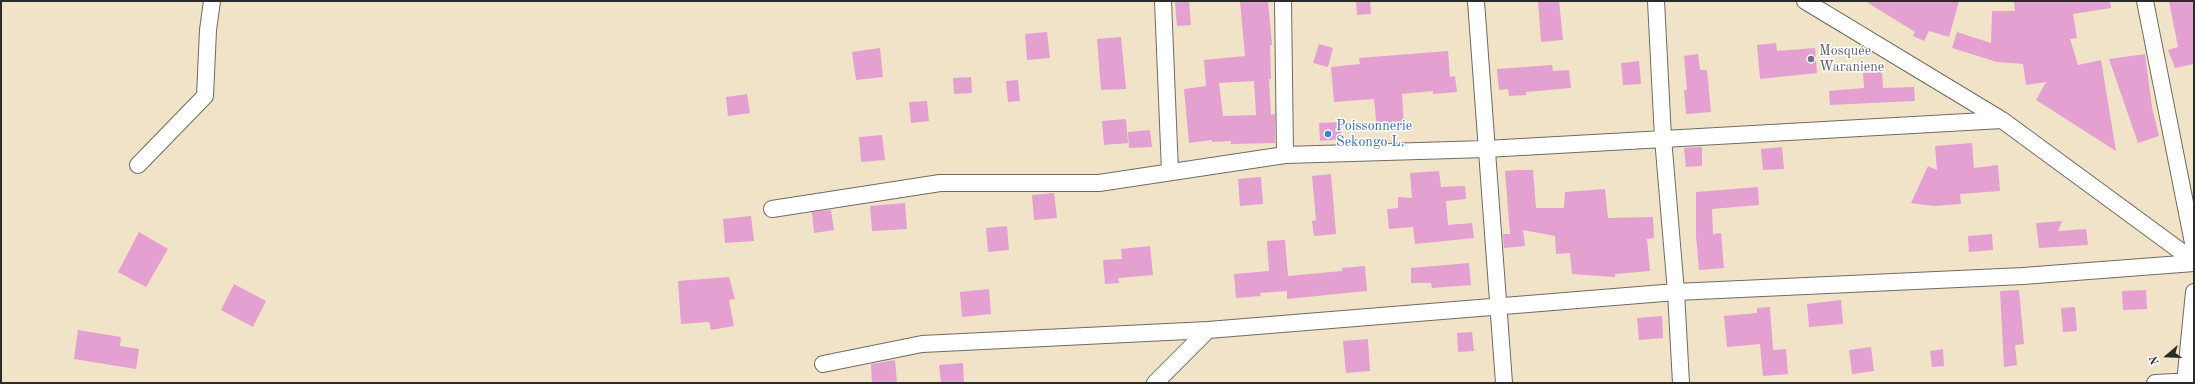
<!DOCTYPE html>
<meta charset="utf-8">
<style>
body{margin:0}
#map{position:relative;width:2195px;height:384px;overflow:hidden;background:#f1e3c8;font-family:"Old Standard TT",serif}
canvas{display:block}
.frame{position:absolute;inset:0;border:2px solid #2b2b2b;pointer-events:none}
.north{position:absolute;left:2147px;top:336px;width:40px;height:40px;-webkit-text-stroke:3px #fff;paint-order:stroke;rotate:251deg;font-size:11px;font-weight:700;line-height:16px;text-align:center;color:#2b2b2b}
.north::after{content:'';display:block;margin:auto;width:14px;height:18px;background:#2b2b2b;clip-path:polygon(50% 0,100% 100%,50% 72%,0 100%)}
</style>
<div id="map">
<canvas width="2195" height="384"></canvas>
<div class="frame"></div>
<div class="north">N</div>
</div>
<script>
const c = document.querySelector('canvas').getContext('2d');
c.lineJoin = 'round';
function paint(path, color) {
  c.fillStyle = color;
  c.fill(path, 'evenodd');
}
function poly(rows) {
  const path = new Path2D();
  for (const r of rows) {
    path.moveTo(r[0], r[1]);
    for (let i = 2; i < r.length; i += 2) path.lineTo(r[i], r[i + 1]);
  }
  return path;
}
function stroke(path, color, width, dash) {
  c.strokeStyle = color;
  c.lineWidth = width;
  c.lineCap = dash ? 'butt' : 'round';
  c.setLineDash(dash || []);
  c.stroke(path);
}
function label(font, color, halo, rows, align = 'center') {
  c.font = font + ' "Old Standard TT",serif';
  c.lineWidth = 3;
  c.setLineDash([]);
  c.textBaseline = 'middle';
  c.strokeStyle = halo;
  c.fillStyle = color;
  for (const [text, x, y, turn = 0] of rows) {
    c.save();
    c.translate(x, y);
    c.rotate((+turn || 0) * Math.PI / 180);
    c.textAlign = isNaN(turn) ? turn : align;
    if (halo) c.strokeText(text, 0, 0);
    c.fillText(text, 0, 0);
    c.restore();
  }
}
paint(poly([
 [1175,1,1189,1,1191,25,1177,26],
 [1240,1,1268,1,1272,45,1270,45,1271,79,1269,79,1271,115,1275,114,1275,143,1231,144,1231,141,1212,142,1212,140,1189,143,1184,89,1206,86,1204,60,1245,56],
 [1254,81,1256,115,1223,116,1219,83],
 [1356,1,1370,1,1371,14,1357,15],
 [1538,1,1559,1,1563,40,1541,42],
 [1865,1,1959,1,1949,37,1929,31,1924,41,1913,36,1915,32],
 [2014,1,2110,1,2111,8,2073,14,2077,38,2070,39,2078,65,2101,60,2116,151,2036,100,2046,82,2026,85,2023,64,1997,62,1952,48,1957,32,1991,43,1992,11,2015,11],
 [2169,1,2194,1,2194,64,2175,68,2168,50,2178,47],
 [1047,32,1050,58,1027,60,1025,34],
 [1121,37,1126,89,1101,90,1097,39],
 [1776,43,1777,51,1815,48,1817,73,1760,79,1757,45],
 [1319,44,1333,48,1328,67,1313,63],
 [880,48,883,77,856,80,852,52],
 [1448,51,1450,77,1455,76,1457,92,1433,94,1433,91,1402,94,1404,127,1377,129,1374,99,1334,102,1331,67,1360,64,1359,58],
 [1698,54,1700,70,1707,70,1711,112,1686,114,1684,90,1687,90,1684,56],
 [2145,54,2152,107,2159,136,2138,143,2109,59],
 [1639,61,1641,84,1623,85,1621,63],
 [1552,65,1553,71,1569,70,1571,88,1526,92,1526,95,1509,96,1508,89,1499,90,1497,69],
 [1882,72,1883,88,1914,87,1915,101,1830,105,1829,91,1864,88,1863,73],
 [971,77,972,93,954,94,953,78],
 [1018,80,1020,101,1008,102,1006,81],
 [747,94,750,113,728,116,726,97],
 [927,101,929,121,911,123,909,102],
 [1126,119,1128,143,1104,145,1102,121],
 [1341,122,1342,139,1320,141,1319,123],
 [1150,130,1152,147,1129,148,1128,132],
 [882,135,885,160,861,162,859,137],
 [1972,143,1974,168,1998,165,2000,191,1960,194,1961,204,1934,206,1911,203,1928,166,1937,170,1935,146],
 [1702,147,1702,166,1686,167,1684,148],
 [1782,147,1784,169,1763,170,1761,149],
 [1518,170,1533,170,1536,208,1564,208,1565,192,1605,189,1608,218,1653,217,1654,238,1647,239,1650,271,1615,274,1615,277,1572,274,1570,253,1556,254,1555,236,1523,230,1525,246,1504,248,1503,234,1510,234,1505,171],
 [1439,171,1441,187,1465,186,1466,199,1446,201,1448,225,1472,223,1474,238,1415,244,1413,227,1389,229,1387,209,1398,208,1398,197,1412,198,1410,173],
 [1331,174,1336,234,1314,236,1312,221,1316,220,1312,176],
 [1261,177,1263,204,1240,206,1238,179],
 [1758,187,1759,205,1712,209,1713,234,1721,233,1724,268,1699,270,1696,236,1696,192],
 [1054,193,1057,218,1034,220,1032,195],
 [905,203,907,229,872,231,870,206],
 [831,210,834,230,814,233,812,212],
 [751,216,754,241,725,243,723,219],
 [2062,221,2058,231,2086,229,2088,245,2039,248,2036,223],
 [1007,226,1009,250,988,252,986,228],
 [139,232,168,249,146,287,118,272],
 [1992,234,1993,250,1969,252,1968,236],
 [1285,240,1288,276,1342,271,1342,268,1365,266,1367,291,1287,299,1287,291,1260,293,1261,296,1236,298,1234,274,1269,271,1267,241],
 [1150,246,1153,275,1118,278,1119,283,1105,284,1103,260,1122,259,1121,249],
 [1469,263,1471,285,1432,288,1431,283,1411,283,1411,268],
 [729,277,735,299,729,300,734,326,711,330,709,322,681,324,678,281],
 [234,284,266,301,253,327,221,310],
 [989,289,991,314,962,317,960,292],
 [2019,290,2024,344,2015,345,2017,365,2004,367,2000,291],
 [2146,290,2147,309,2123,310,2122,291],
 [1841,300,1843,324,1809,327,1807,304],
 [1770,307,1773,350,1786,349,1788,374,1763,376,1760,344,1727,347,1724,316,1757,313,1757,308],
 [2075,307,2077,331,2063,332,2061,308],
 [1662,316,1663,338,1639,340,1637,318],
 [78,330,121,337,120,346,139,349,136,369,74,359],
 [1472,332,1474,351,1458,352,1457,333],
 [1368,339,1370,371,1346,373,1343,341],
 [1871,347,1874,371,1852,374,1849,350],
 [1943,349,1944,366,1932,367,1930,351],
 [895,360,897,383,872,383,871,364],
 [963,363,964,383,941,383,939,365]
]), '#e3a0d1');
const minor = poly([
 [1163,1,1170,172],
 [1283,1,1285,155],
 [1476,1,1504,383],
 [1656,1,1663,138,1676,292,1681,383],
 [1805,1,2002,120,2194,261],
 [2145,1,2194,248],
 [138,165,205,96,208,30,212,1],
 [772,209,940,183,1099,183,1285,155,1486,149,2002,120],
 [823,364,922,344,1208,330,1676,292,2023,276,2194,263],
 [1155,383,1208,330],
 [2155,383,2194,381],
 [2185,383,2194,292]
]);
stroke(minor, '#706b62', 18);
stroke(minor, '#fff', 16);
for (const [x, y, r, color] of [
 [1811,59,4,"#6b7280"],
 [1328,134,4,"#3f7fe0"]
]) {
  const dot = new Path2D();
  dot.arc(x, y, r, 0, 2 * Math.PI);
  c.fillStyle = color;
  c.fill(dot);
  stroke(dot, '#fff', 1.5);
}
label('14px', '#5b616d', '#fff', [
 ["Mosquée",1819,51],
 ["Waraniene",1819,67]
], 'left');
label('14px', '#366cbe', '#fff', [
 ["Poissonnerie",1336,126],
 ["Sekongo L.",1336,142]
], 'left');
</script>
